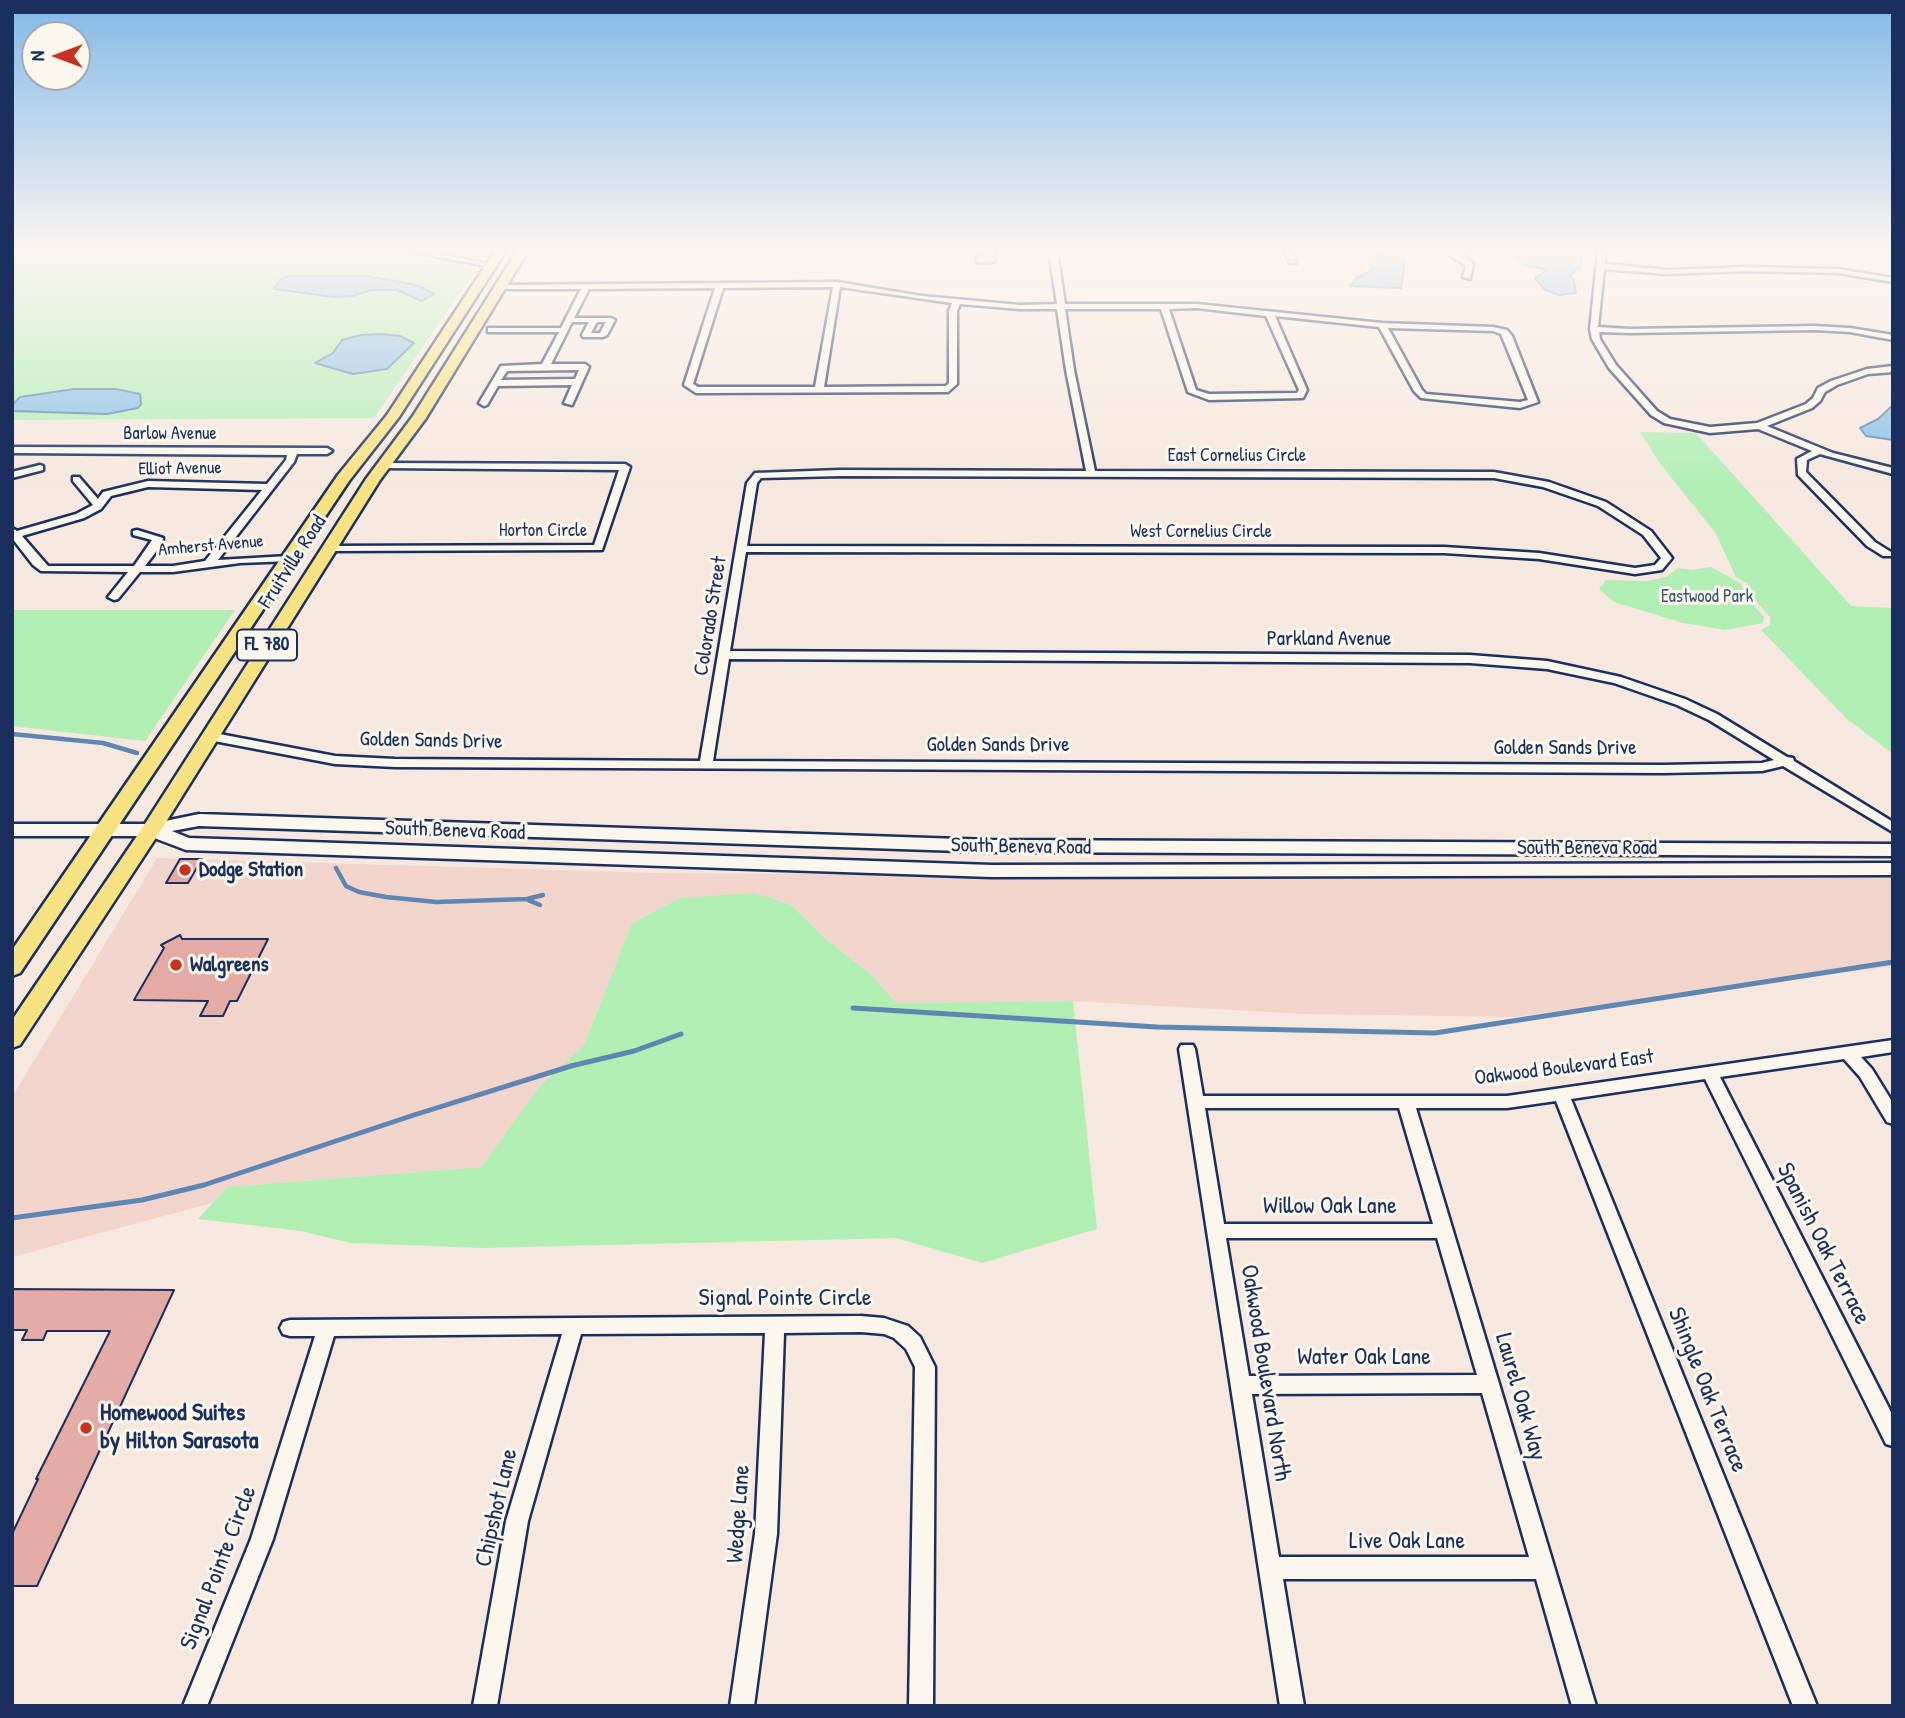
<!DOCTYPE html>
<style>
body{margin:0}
#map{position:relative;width:1905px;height:1718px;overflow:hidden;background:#f6e8de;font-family:"Patrick Hand",sans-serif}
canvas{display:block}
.frame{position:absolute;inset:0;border:14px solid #1b2f5e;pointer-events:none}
.north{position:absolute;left:21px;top:21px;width:70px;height:70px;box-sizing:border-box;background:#fbf7ec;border:2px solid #a1a7b3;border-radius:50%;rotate:270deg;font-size:19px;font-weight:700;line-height:28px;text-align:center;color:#1b2f5e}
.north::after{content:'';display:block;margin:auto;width:24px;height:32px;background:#c8321e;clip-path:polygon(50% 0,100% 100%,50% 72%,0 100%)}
</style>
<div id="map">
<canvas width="1905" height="1718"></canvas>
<div class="frame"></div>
<div class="north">N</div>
</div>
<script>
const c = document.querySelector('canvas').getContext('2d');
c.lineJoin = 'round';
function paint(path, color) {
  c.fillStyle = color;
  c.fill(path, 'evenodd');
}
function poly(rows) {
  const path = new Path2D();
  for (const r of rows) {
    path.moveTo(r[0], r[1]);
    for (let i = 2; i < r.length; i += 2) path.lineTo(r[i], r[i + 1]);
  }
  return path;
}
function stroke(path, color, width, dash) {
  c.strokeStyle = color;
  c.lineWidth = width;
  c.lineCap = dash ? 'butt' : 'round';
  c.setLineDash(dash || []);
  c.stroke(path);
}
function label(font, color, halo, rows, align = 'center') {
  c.font = font + ' "Patrick Hand",sans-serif';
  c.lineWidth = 6;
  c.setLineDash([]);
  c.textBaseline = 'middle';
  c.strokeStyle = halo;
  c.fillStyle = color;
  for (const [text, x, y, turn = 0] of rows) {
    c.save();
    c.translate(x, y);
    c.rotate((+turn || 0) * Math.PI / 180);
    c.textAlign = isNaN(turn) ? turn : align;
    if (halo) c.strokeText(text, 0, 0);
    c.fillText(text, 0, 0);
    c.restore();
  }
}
paint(poly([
 [157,858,661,873,1521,879,1893,876,1893,966,1515,1017,1305,1014,1073,1001,896,1003,874,977,826,939,791,905,681,898,632,923,584,1045,539,1087,481,1167,227,1187,212,1203,12,1257,12,1097]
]), '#f1d5cd');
paint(poly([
 [12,251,381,251,477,268,374,418,12,420],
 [1640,432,1696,433,1851,606,1893,608,1893,754,1846,718,1761,630,1770,625,1770,617,1755,600,1747,583,1736,577,1715,532,1661,465],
 [1711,567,1740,583,1749,600,1764,617,1763,623,1725,630,1683,623,1614,602,1599,589,1606,580,1647,581,1666,577,1678,568,1692,570],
 [12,610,235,610,145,741,12,726],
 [755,893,791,905,826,939,874,977,896,1003,1073,1001,1097,1229,982,1263,896,1238,482,1248,351,1243,301,1231,198,1219,227,1187,481,1167,539,1087,584,1045,632,923,680,898]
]), '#b1eeb4');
const water = poly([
 [1512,251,1583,251,1580,268,1570,275,1574,280,1576,293,1559,295,1544,289,1535,278,1546,271,1541,268,1525,266,1512,251],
 [1369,253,1405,259,1401,288,1350,286,1358,277,1371,271,1369,253],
 [289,276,368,276,419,286,434,294,422,301,397,290,371,290,353,296,334,297,274,289,281,279,289,276],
 [381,334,400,336,414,343,387,369,353,374,315,363,333,353,342,340,361,335,381,334],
 [74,389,116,389,140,394,141,404,138,408,107,414,12,411,12,405,20,397,74,389],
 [1893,405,1893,440,1866,436,1860,428,1878,419,1893,405]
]);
paint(water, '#89c1e7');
stroke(water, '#5d87b0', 2);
stroke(poly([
 [12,734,103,743,137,753],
 [336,868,346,886,359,892,386,897,436,902,527,899,543,895],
 [528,900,540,905]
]), '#5d87b0', 4.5);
stroke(poly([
 [853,1008,1157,1027,1435,1033,1893,962],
 [12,1218,142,1200,204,1185,414,1115,571,1066,634,1051,681,1034]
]), '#5d87b0', 5);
const building = poly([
 [180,859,202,859,188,883,166,883,180,859],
 [180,935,182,939,268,939,237,1001,230,1001,223,1016,200,1016,208,1001,134,1000,164,948,161,945,180,935],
 [12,1289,174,1290,37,1586,12,1586,12,1534,38,1479,36,1479,110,1331,47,1331,43,1340,22,1340,27,1330,12,1330,12,1289]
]);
paint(building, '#e4aaa4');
stroke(building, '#1b2f5e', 2);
const street = poly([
 [407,251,423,251,495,265,491,267,407,251],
 [986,251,994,251,994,262,977,262,976,256,987,254,986,251],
 [1049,251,1057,251,1065,304,1197,304,1382,323,1493,327,1507,330,1512,336,1538,402,1520,408,1421,398,1414,391,1379,327,1275,316,1307,390,1303,398,1209,400,1188,392,1161,309,1065,309,1074,370,1095,471,1494,472,1549,482,1606,502,1651,531,1672,558,1662,570,1635,574,1539,559,1444,553,746,552,730,651,1470,655,1547,661,1621,677,1685,699,1717,714,1787,757,1793,758,1794,761,1893,822,1893,832,1783,766,1762,771,1663,773,395,767,335,764,209,740,203,736,209,732,335,756,395,759,700,761,747,483,755,473,840,470,1086,471,1066,370,1057,309,1020,309,960,304,957,311,957,384,948,392,696,393,684,385,715,288,589,289,574,318,611,318,615,320,607,335,603,337,583,337,582,335,589,322,572,322,551,364,585,364,589,367,572,405,564,403,572,385,498,386,487,405,484,406,479,403,501,366,542,364,559,332,488,332,488,328,561,328,581,289,501,289,497,287,501,285,837,282,922,296,1020,305,1057,304,1049,251],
 [833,287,815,387,698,387,693,384,723,288,833,287],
 [840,287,952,303,949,311,949,383,946,386,824,387,840,287],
 [1197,308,1266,316,1299,390,1297,393,1209,394,1196,390,1169,309,1197,308],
 [597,322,606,322,600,333,591,333,597,322],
 [1388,328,1493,331,1501,334,1528,400,1520,402,1426,394,1422,390,1388,328],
 [579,370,575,379,501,380,507,371,579,370],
 [840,476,1494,478,1543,487,1598,506,1643,535,1661,558,1655,565,1635,568,1539,553,1444,547,747,546,757,483,761,478,840,476],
 [729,659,1470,663,1547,669,1614,683,1677,705,1709,720,1774,760,1762,763,1663,765,713,761,729,659],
 [1285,251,1293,251,1296,263,1290,263,1285,251],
 [1444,251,1453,251,1465,256,1473,264,1470,279,1463,277,1466,266,1444,251],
 [1598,251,1606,251,1604,264,1668,270,1747,267,1838,269,1893,278,1893,282,1838,273,1747,271,1668,274,1604,269,1598,327,1630,329,1814,326,1850,328,1893,335,1893,340,1850,332,1814,330,1630,333,1599,332,1600,339,1616,365,1657,411,1670,419,1710,427,1757,423,1806,404,1813,398,1818,388,1831,381,1867,369,1893,366,1893,372,1868,374,1837,385,1825,392,1820,401,1812,408,1767,426,1833,453,1893,468,1893,474,1820,454,1807,460,1806,472,1875,542,1891,552,1891,556,1883,556,1867,546,1798,475,1797,459,1812,451,1758,429,1710,433,1664,423,1651,415,1609,368,1592,339,1590,329,1598,251],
 [12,447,327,448,332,451,327,454,297,454,294,462,218,560,288,556,293,559,292,561,240,563,173,572,140,572,118,599,114,600,108,597,128,572,41,571,33,565,12,538,12,528,17,531,76,514,93,505,73,481,73,477,79,477,98,499,103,492,148,481,267,484,286,460,287,455,12,453,12,447],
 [148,487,262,490,205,561,173,566,145,566,162,544,163,538,137,530,133,531,133,535,152,540,134,566,48,566,22,536,84,518,101,509,111,496,148,487],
 [380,463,625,464,630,467,602,550,324,551,324,547,328,546,594,545,619,470,383,468,380,467,380,463],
 [40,465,43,466,43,470,12,478,12,472,40,465],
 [1893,1040,1893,1052,1861,1057,1872,1069,1893,1103,1893,1124,1887,1122,1860,1077,1844,1059,1720,1077,1893,1416,1893,1446,1886,1444,1705,1079,1571,1099,1817,1706,1793,1706,1556,1101,1507,1108,1416,1108,1596,1706,1572,1706,1536,1579,1283,1579,1304,1706,1280,1706,1179,1049,1181,1045,1193,1045,1195,1049,1203,1096,1507,1096,1893,1040],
 [1205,1108,1399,1108,1433,1224,1224,1224,1205,1108],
 [1226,1238,1437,1238,1477,1375,1249,1376,1226,1238],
 [1482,1393,1529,1557,1279,1557,1252,1394,1482,1393],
 [861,1316,884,1318,908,1326,920,1337,935,1367,933,1706,909,1706,915,1367,906,1349,894,1338,884,1334,861,1332,784,1333,777,1534,754,1706,730,1706,755,1534,765,1333,581,1334,528,1521,497,1706,473,1706,506,1521,562,1334,334,1336,273,1539,207,1706,183,1706,251,1539,315,1336,290,1336,283,1334,280,1328,283,1322,290,1320,861,1316]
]);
const secondary = poly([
 [199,814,991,840,1893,844,1893,856,991,852,199,826,172,831,189,838,992,865,1893,863,1893,875,992,877,186,850,149,836,12,836,12,824,151,824,199,814]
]);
const primary = poly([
 [495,251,506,251,399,417,349,481,20,973,12,976,12,950,338,475,387,415,495,251],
 [517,251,528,251,426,418,380,480,161,830,20,1045,12,1048,12,1020,141,830,366,479,413,416,517,251]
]);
stroke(street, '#1b2f5e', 5);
stroke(secondary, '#1b2f5e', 5);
stroke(primary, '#1b2f5e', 5);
paint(street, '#fbf7ec');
paint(secondary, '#fbf7ec');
paint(primary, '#f7e281');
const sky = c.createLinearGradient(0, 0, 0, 491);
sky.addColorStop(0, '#82b9e8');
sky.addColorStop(0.51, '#fbf5f0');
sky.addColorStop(1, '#fbf5f000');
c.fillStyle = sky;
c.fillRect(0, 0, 1905, 491);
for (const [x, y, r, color] of [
 [185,870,7,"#c8321e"],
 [176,965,7,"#c8321e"],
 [86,1428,7,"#c8321e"]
]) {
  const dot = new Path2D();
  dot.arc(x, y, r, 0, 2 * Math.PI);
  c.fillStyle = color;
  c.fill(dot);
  stroke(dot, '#fbf7ec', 2.5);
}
label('18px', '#1b2f5e', '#fbf7ec', [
 ["Barlow Avenue",170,434],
 ["East Cornelius Circle",1237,456],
 ["Elliot Avenue",180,469,-1],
 ["Horton Circle",543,531],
 ["West Cornelius Circle",1201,532],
 ["Amherst Avenue",211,546,-5]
]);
label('18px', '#39556f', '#fbf7ec', [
 ["Eastwood Park",1707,597]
]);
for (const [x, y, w] of [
 [267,645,60]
]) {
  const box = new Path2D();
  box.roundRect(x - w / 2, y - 15.5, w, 31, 5);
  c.fillStyle = '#fbf7ec';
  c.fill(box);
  stroke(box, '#1b2f5e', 2);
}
label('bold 19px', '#1b2f5e', null, [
 ["FL 780",267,645]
]);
label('21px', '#1b2f5e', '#fbf7ec', [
 ["Fruitville Road",293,562,-57],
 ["Colorado Street",711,616,-81],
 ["Parkland Avenue",1329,639],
 ["Golden Sands Drive",431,741,1],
 ["Golden Sands Drive",998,745],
 ["Golden Sands Drive",1565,748],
 ["South Beneva Road",455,831,2],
 ["South Beneva Road",1021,847,1],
 ["South Beneva Road",1587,848],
 ["Oakwood Boulevard East",1564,1068,-7]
]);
label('bold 21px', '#1b2f5e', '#fbf7ec', [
 ["Dodge Station",199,870],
 ["Walgreens",190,965]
], 'left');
label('24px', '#1b2f5e', '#fbf7ec', [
 ["Willow Oak Lane",1330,1207],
 ["Spanish Oak Terrace",1823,1244,63],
 ["Signal Pointe Circle",785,1299],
 ["Water Oak Lane",1364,1358],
 ["Oakwood Boulevard North",1265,1373,81],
 ["Shingle Oak Terrace",1707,1390,68],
 ["Laurel Oak Way",1520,1397,74],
 ["Chipshot Lane",497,1508,-77],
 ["Wedge Lane",739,1514,-86],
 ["Live Oak Lane",1407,1542],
 ["Signal Pointe Circle",219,1568,-69]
]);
label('bold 24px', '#1b2f5e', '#fbf7ec', [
 ["Homewood Suites",100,1414],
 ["by Hilton Sarasota",100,1442]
], 'left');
</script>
